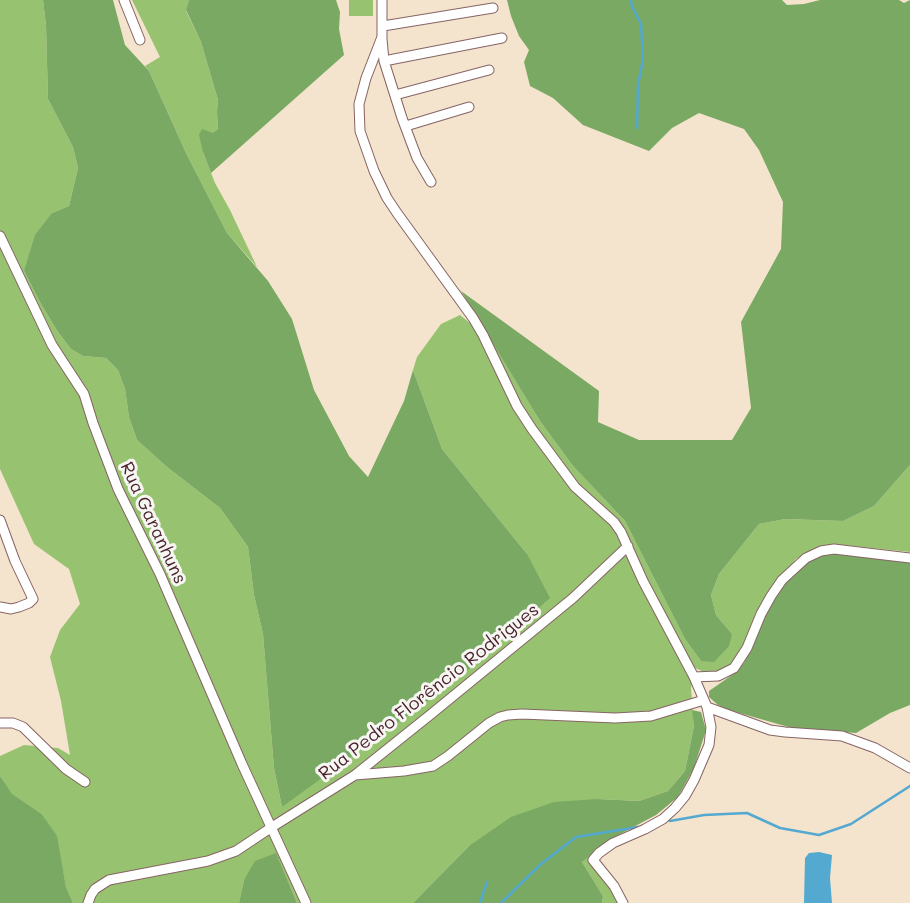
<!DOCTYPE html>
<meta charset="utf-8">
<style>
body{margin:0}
canvas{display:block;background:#f4e3cd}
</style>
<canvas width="910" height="903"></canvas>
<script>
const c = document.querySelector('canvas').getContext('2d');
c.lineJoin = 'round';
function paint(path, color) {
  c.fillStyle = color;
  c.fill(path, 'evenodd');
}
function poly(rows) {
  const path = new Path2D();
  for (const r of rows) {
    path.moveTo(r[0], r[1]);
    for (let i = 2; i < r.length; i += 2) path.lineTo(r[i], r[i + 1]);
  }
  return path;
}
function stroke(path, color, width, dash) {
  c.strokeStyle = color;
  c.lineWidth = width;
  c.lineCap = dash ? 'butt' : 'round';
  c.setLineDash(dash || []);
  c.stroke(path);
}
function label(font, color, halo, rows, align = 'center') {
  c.font = font + ' Mali,sans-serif';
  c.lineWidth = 6;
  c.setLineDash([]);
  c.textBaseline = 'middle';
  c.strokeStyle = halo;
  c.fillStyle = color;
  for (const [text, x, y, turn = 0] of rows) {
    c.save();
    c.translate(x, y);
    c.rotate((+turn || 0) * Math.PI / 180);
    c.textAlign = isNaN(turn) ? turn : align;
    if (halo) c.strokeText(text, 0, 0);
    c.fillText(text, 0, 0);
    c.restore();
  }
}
paint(poly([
 [0,0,43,0,46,25,48,99,73,147,78,168,69,206,52,213,24,271,41,304,58,332,71,349,83,356,106,358,118,370,125,389,129,417,137,440,167,467,220,508,248,547,254,595,263,634,274,768,282,807,527,554,442,449,413,370,417,357,441,324,460,315,491,340,540,421,573,466,625,521,685,639,701,661,732,634,716,615,711,595,719,574,759,524,785,519,843,521,874,506,910,465,910,552,834,544,817,547,796,559,774,585,741,653,733,662,725,668,714,672,704,672,695,668,691,688,694,726,685,771,668,791,639,801,598,799,469,846,413,903,297,903,276,854,244,880,239,903,73,903,66,887,56,836,42,814,11,794,0,776,0,756,24,745,58,748,70,755,61,701,50,657,60,630,80,604,69,569,34,544,0,469],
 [132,0,189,0,186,11,201,42,218,100,217,112,218,129,213,134,203,152,215,183,230,210,257,267,227,233,186,153,149,71,145,66,160,57],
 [349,0,373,0,373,16,349,16],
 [590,854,599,862,624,903,602,903,603,896,582,862]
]), '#97c371');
paint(poly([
 [43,0,113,0,125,45,149,71,186,153,227,233,268,281,292,319,314,390,349,456,368,477,404,401,413,370,442,449,527,554,550,598,455,681,282,807,274,768,263,634,254,595,248,547,220,508,167,467,137,440,129,417,125,389,118,370,106,358,83,356,71,349,58,332,41,304,24,271,35,235,52,213,69,206,78,168,73,147,48,99,46,25],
 [189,0,336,0,340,12,339,29,344,55,211,173,203,152,199,135,202,129,213,133,218,129,217,112,218,100,201,42,186,10],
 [507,0,782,0,787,5,804,4,820,0,899,0,904,3,910,0,910,465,874,506,843,521,785,519,759,524,719,574,711,595,716,615,732,634,729,646,714,662,701,661,685,639,625,521,573,466,540,421,461,291,599,391,598,422,639,440,732,440,751,408,741,322,781,249,783,202,759,150,744,129,699,113,672,128,649,151,583,125,553,98,530,86,524,62,529,50,519,36,511,16],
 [829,554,855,554,910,563,910,705,890,713,856,733,792,728,729,710,718,705,709,697,709,691,732,675,744,663,765,615,779,591,794,574,810,560],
 [692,710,701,712,706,730,694,768,678,797,656,815,609,840,582,862,603,896,602,903,413,903,469,846,511,817,554,802,598,799,639,801,668,791,685,771,694,726],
 [0,776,12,794,42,814,57,836,66,887,73,903,0,903],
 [276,853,297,903,239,903,244,880,255,861]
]), '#79a963');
paint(poly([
 [819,852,832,855,830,878,832,903,804,903,805,858,809,853]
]), '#54a9d0');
stroke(poly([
 [631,0,631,4,641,24,643,59,638,85,637,128],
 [670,821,704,815,747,813,780,828,819,835,851,824,910,786],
 [480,903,487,882],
 [501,903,541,864,576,837,638,827]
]), '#54a9d0', 2.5);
const street = poly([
 [124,0,140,40],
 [382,0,382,37,366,78,359,104,360,131,374,171,387,198,397,213,473,318,483,335,517,406,532,429,575,487,614,522,621,532,643,581,694,677,707,707,711,727,709,745,694,780,685,796,675,808,663,819,645,829,613,843,599,853,593,860,614,886,623,903],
 [383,26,493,8],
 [382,39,384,61,402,118,417,158,431,182],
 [384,61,502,38],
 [395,95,489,70],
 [406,126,469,107],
 [0,236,52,345,84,394,93,423,118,489,160,574,242,764,306,903],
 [0,520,15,561,33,599,29,603,19,607,11,609,0,607],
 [694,677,718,676,734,668,747,648,761,614,771,596,782,580,806,558,821,551,834,549,910,558],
 [707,707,770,730,785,732,842,736,875,748,910,768],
 [0,723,13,723,23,727,66,769,85,782],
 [355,775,404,771,433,766,448,756,489,723,500,717,508,715,522,714,615,718,651,716,704,700],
 [88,903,91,895,95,889,109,880,208,861,236,851,272,827,355,775,430,715,573,598,628,546]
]);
stroke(street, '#866464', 11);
stroke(street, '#fff', 9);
label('18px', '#4a1f2b', '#f6f6f2', [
 ["Rua Garanhuns",153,523,65],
 ["Rua Pedro Florêncio Rodrigues",429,692,-38]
]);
</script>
